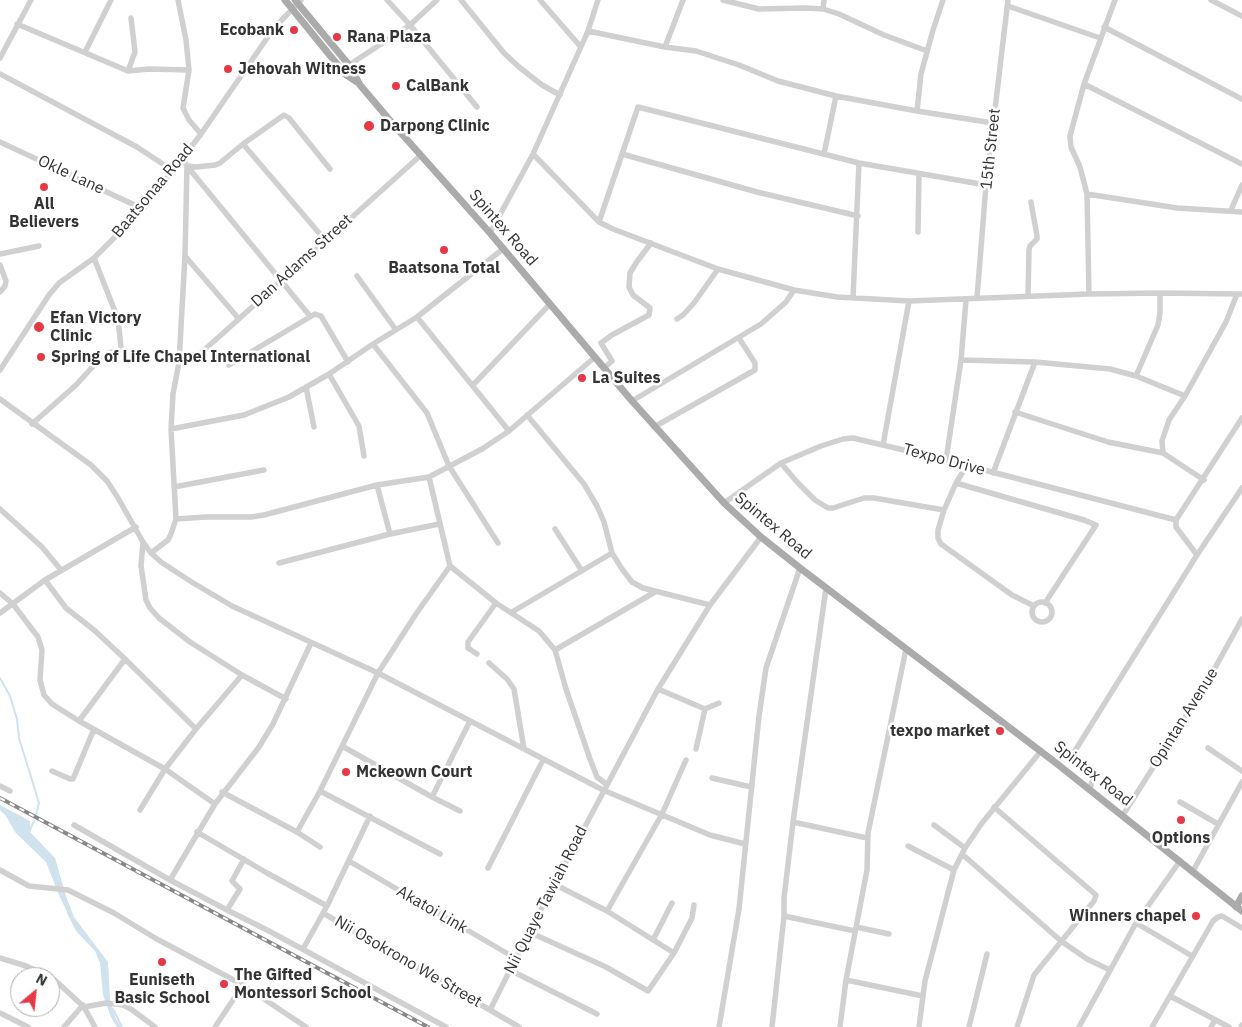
<!DOCTYPE html>
<style>
body{margin:0}
#map{position:relative;width:1242px;height:1027px;overflow:hidden;background:#fff;font-family:"IBM Plex Sans",sans-serif}
canvas{display:block}
.north{position:absolute;left:10px;top:967px;width:50px;height:50px;box-sizing:border-box;background:#fff;border:1px solid #adadad;border-radius:50%;rotate:28deg;font-size:14px;font-weight:700;line-height:20px;text-align:center;color:#333}
.north::after{content:'';display:block;margin:auto;width:18px;height:22px;background:#e63946;clip-path:polygon(50% 0,100% 100%,50% 72%,0 100%)}
</style>
<div id="map">
<canvas width="1242" height="1027"></canvas>
<div class="north">N</div>
</div>
<script>
const c = document.querySelector('canvas').getContext('2d');
c.lineJoin = 'round';
function paint(path, color) {
  c.fillStyle = color;
  c.fill(path, 'evenodd');
}
function poly(rows) {
  const path = new Path2D();
  for (const r of rows) {
    if (r.length === 3) {
      path.moveTo(r[0] + r[2], r[1]);
      path.arc(r[0], r[1], r[2], 0, 2 * Math.PI);
      continue;
    }
    path.moveTo(r[0], r[1]);
    for (let i = 2; i < r.length; i += 2) path.lineTo(r[i], r[i + 1]);
  }
  return path;
}
function stroke(path, color, width, dash) {
  c.strokeStyle = color;
  c.lineWidth = width;
  c.lineCap = dash ? 'butt' : 'round';
  c.setLineDash(dash || []);
  c.stroke(path);
}
function label(font, color, halo, rows, align = 'center') {
  c.font = font + ' "IBM Plex Sans",sans-serif';
  c.lineWidth = 5;
  c.setLineDash([]);
  c.textBaseline = 'middle';
  c.strokeStyle = halo;
  c.fillStyle = color;
  for (const [text, x, y, turn = 0] of rows) {
    c.save();
    c.translate(x, y);
    c.rotate((+turn || 0) * Math.PI / 180);
    c.textAlign = isNaN(turn) ? turn : align;
    if (halo) c.strokeText(text, 0, 0);
    c.fillText(text, 0, 0);
    c.restore();
  }
}
paint(poly([
 [0,805,30,821,30,832,55,858,66,896,74,917,108,962,110,999,115,1017,121,1027,117,1027,111,1017,103,995,100,963,95,951,76,931,59,895,46,862,15,832,6,816,0,810]
]), '#cfe2ee');
stroke(poly([
 [0,678,10,696,17,719,19,738,39,803,36,815],
 [29,832,34,821],
 [68,913,75,926],
 [113,1009,122,1027]
]), '#cfe2ee', 2);
stroke(poly([
 [178,0,186,40,189,70,183,108,189,120,201,134],
 [387,0,410,25,477,107],
 [461,0,504,53,519,67,542,85,560,95],
 [540,0,580,46],
 [723,0,759,9,806,8,823,9,839,14,884,35,927,51],
 [1211,0,1242,16],
 [1008,6,1100,38],
 [823,9,824,0],
 [17,24,128,71,149,69,189,70],
 [1104,27,1242,99],
 [588,31,665,47,696,51,739,65,778,81,836,96,917,111,993,123],
 [665,47,683,0],
 [85,52,111,0],
 [0,58,31,0],
 [349,65,410,25,437,0],
 [128,71,135,52,131,18],
 [0,74,137,147,172,170],
 [1084,84,1242,164],
 [917,111,921,74,933,30,943,0],
 [0,142,143,209],
 [243,144,325,240],
 [533,154,599,222,613,229,718,269,794,290,837,297,909,301,1089,294,1160,293,1242,294],
 [622,154,757,192,858,216],
 [824,154,836,96],
 [187,166,310,316],
 [187,166,196,167,215,165,220,163,243,144,284,115,289,118,330,169],
 [1087,194,1177,208,1242,212],
 [1231,210,1242,185],
 [599,222,638,107,859,163,986,185],
 [918,232,919,174],
 [490,233,533,154,588,31,598,0],
 [0,254,39,246],
 [185,256,239,319],
 [0,265,6,281,5,286,0,292],
 [357,276,396,330],
 [1089,294,1087,194,1080,167,1071,147,1070,136,1084,84,1115,0],
 [1028,296,1029,250,1030,246,1037,239,1037,236,1031,202],
 [853,298,859,163],
 [977,298,986,185,1008,0],
 [417,317,509,431],
 [677,319,683,315,694,303,718,269],
 [373,344,427,413,449,466,498,543],
 [961,360,1035,362,1110,369,1136,376,1185,396],
 [179,362,201,353,421,155],
 [229,365,315,314,321,316,348,362],
 [604,368,612,361,601,343,612,335,649,315,650,308,633,295,629,287,630,273,636,263,651,243],
 [0,370,49,295,59,283,94,258,143,209,201,134,274,28,301,0],
 [329,374,359,426,364,456],
 [1136,376,1158,325,1160,313,1160,293],
 [473,385,550,304],
 [306,387,314,427],
 [0,399,91,465,107,481,118,498,143,542,151,553,161,562,190,581,232,606,378,673,603,790,710,835,745,844],
 [632,401,761,324,786,302,794,290],
 [1015,412,1108,442,1163,453,1204,480],
 [527,415,584,484,597,506,604,522,612,553,622,569,632,582,643,588,710,605],
 [32,424,76,385,96,363,108,353,118,351,121,348,118,319,94,258],
 [654,427,755,370,755,363,739,338],
 [171,429,244,415,289,397,329,374,373,344,417,317,503,249],
 [883,445,909,301],
 [1163,453,1162,441,1169,420,1185,396,1226,322,1237,294],
 [946,460,961,360,966,300],
 [781,463,797,482,815,500,828,508,833,508,864,498,874,498,944,510],
 [967,465,956,483,944,510,938,530,938,538,941,544,1012,595,1034,606],
 [993,473,1035,362],
 [429,477,450,566,496,603,539,631,555,650,566,689,590,759,597,777,606,784],
 [956,483,1084,520,1096,525,1045,603],
 [377,485,390,534],
 [174,487,264,470],
 [724,503,781,463,821,446,843,439,853,438,946,460,1176,520],
 [0,509,42,547,61,570],
 [176,519,206,517,251,517,264,515,377,485,429,477,482,449,509,431,595,357],
 [555,529,582,571],
 [143,542,141,566,146,600,150,608,159,618,190,642,242,675,286,699],
 [151,553,168,540,171,534,176,519,171,429,173,394,179,362,185,256,187,166,182,157],
 [1197,555,1176,527,1176,520,1242,418],
 [279,563,390,534,439,524],
 [45,580,66,608,94,630,125,659,196,729],
 [0,593,13,604,38,637,42,650,40,680,44,695,52,704,79,721,165,769,215,804],
 [1042,612,10],
 [512,612,612,553],
 [0,613,45,580,136,527],
 [555,650,655,592],
 [477,654,468,648,468,642,496,603],
 [489,663,507,679,514,689,524,749],
 [658,689,705,709,719,703],
 [79,721,125,659],
 [342,746,432,797,460,811],
 [1208,748,1242,771],
 [696,749,705,709],
 [52,771,70,779,73,779,94,729],
 [712,778,751,787],
 [0,786,10,791],
 [1090,790,1092,780,1092,774,1073,754,1197,555,1242,488],
 [320,791,440,854],
 [222,792,297,832,320,847],
 [432,797,470,721],
 [1180,802,1218,824],
 [994,807,1096,895,1094,901,1034,975,1017,1027],
 [140,810,165,769,196,729,242,675],
 [1123,815,1206,684,1242,619],
 [793,822,867,838],
 [74,825,170,880,227,910,269,931,446,1027],
 [934,825,965,848],
 [197,832,267,873,327,906],
 [297,832,320,791,378,673,416,614,450,566],
 [908,846,954,870],
 [962,854,1061,941,1087,959,1110,970],
 [349,861,515,958],
 [488,868,543,760],
 [0,870,29,886,68,890,114,913,155,938,243,985,306,1027],
 [1193,871,1242,782],
 [170,880,215,804,259,747,273,724,311,643],
 [554,884,607,911,674,953],
 [227,910,240,889,232,881,244,859],
 [607,911,662,814,686,760],
 [323,913,519,1027],
 [784,916,855,931],
 [1136,923,1192,956],
 [856,927,889,934],
 [529,932,606,967,648,991,674,953,692,918,694,905],
 [653,940,672,903],
 [303,949,327,906,370,816],
 [0,958,26,966,50,977],
 [510,970,597,1014],
 [50,977,57,982,84,1007,106,1003,123,1005,131,1009,155,1027],
 [846,980,923,996],
 [1170,996,1229,1027],
 [84,1007,95,1027],
 [490,1010,529,932,658,689,710,605,761,537],
 [0,1013,28,1027],
 [64,1027,83,1005],
 [215,1027,243,985],
 [719,1027,739,909,759,716,766,668,800,568],
 [772,1027,784,916,784,898,793,822,826,588],
 [840,1027,846,980,867,870,868,833,906,649],
 [919,1027,925,981,954,870,965,848,982,823,1041,751],
 [969,1027,987,954],
 [1079,1027,1136,923,1180,861],
 [1152,1027,1213,921,1218,917,1222,916,1242,928],
 [1211,1027,1215,1020],
 [1241,1027,1242,1025]
]), '#d0d0d0', 5.5);
stroke(poly([
 [285,0,345,74,357,82],
 [295,0,349,65,360,85,393,124,490,233,632,401,724,503,761,537,800,568,1056,763,1242,911],
 [1236,907,1242,896]
]), '#ababab', 7);
const rail = poly([
 [0,798,428,1027]
]);
stroke(rail, '#888', 4);
stroke(rail, '#fff', 2, [5.5]);
for (const [x, y, r, color] of [
 [294,30,5,"#e63946"],
 [337,37,5,"#e63946"],
 [228,69,5,"#e63946"],
 [396,86,5,"#e63946"],
 [369,126,6,"#e63946"],
 [44,187,5,"#e63946"],
 [444,250,5,"#e63946"],
 [39,327,6,"#e63946"],
 [41,357,5,"#e63946"],
 [582,378,5,"#e63946"],
 [1000,731,5,"#e63946"],
 [346,772,5,"#e63946"],
 [1181,820,5,"#e63946"],
 [1196,916,5,"#e63946"],
 [162,962,5,"#e63946"],
 [224,984,5,"#e63946"]
]) {
  const dot = new Path2D();
  dot.arc(x, y, r, 0, 2 * Math.PI);
  c.fillStyle = color;
  c.fill(dot);
  stroke(dot, '#fff', 2);
}
label('bold 16px', '#333', '#fff', [
 ["Ecobank",284,30,"right"],
 ["Rana Plaza",347,37],
 ["Jehovah Witness",238,69],
 ["CalBank",406,86],
 ["Darpong Clinic",380,126],
 ["All",44,204,"center"],
 ["Believers",44,222,"center"],
 ["Baatsona Total",444,268,"center"],
 ["Efan Victory",50,318],
 ["Clinic",50,336],
 ["Spring of Life Chapel International",51,357],
 ["La Suites",592,378],
 ["texpo market",990,731,"right"],
 ["Mckeown Court",356,772],
 ["Options",1181,838,"center"],
 ["Winners chapel",1186,916,"right"],
 ["The Gifted",234,975],
 ["Montessori School",234,993],
 ["Euniseth",162,980,"center"],
 ["Basic School",162,998,"center"]
], 'left');
label('16px', '#333', '#fff', [
 ["15th Street",991,149,-84],
 ["Okle Lane",71,175,25],
 ["Baatsonaa Road",153,191,-50],
 ["Spintex Road",503,228,49],
 ["Dan Adams Street",302,261,-42],
 ["Texpo Drive",944,460,15],
 ["Spintex Road",773,526,40],
 ["Opintan Avenue",1184,718,-58],
 ["Spintex Road",1093,774,38],
 ["Nii Quaye Tawiah Road",546,900,-63],
 ["Akatoi Link",432,910,30],
 ["Nii Osokrono We Street",408,962,30]
]);
</script>
